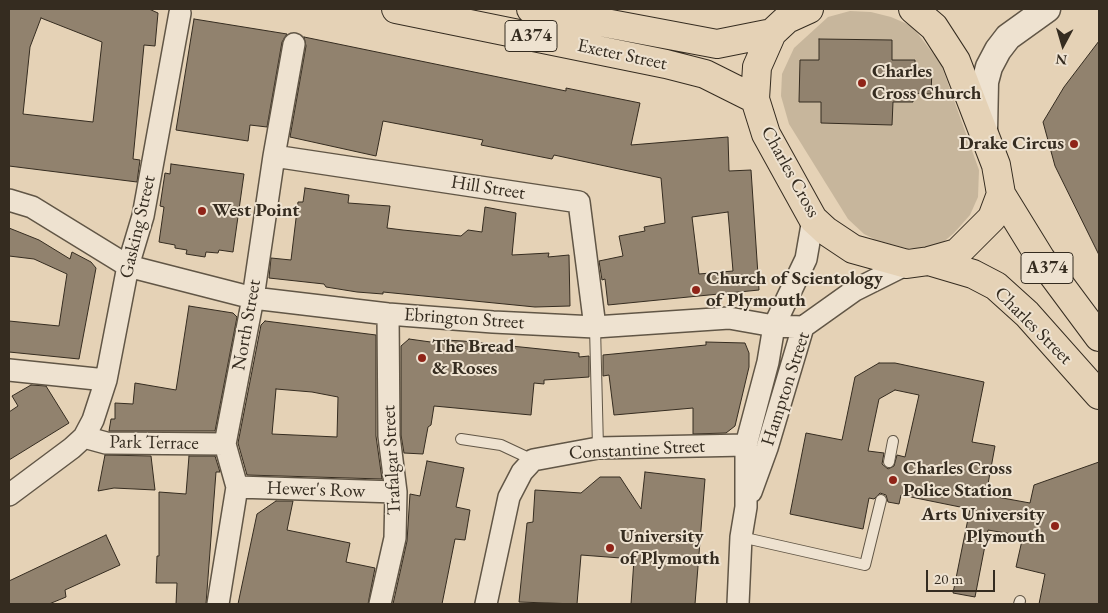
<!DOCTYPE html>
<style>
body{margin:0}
#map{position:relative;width:1108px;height:613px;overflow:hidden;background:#e5d2b6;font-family:"EB Garamond",serif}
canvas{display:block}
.frame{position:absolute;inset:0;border:10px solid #352c20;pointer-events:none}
.north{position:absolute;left:1038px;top:20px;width:50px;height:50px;-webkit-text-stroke:4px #eee2d0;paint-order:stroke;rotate:186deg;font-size:14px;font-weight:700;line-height:20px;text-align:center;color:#352c20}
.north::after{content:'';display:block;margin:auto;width:18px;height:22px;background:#352c20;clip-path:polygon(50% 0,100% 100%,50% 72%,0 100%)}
.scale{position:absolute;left:926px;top:570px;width:69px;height:22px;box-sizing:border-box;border:2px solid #352c20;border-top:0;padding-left:6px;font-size:15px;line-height:18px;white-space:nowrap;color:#352c20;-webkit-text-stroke:4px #eee2d0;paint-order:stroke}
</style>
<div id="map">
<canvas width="1108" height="613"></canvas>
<div class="frame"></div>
<div class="north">N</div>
<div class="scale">20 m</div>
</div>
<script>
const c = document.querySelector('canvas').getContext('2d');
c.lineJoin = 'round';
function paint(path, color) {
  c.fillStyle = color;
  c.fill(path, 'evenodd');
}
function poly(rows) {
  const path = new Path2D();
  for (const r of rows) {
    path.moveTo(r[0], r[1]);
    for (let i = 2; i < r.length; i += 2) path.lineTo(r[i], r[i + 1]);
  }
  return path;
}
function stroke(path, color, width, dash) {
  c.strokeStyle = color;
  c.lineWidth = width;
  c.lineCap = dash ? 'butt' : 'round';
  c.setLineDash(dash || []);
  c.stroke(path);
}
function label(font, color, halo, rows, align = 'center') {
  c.font = font + ' "EB Garamond",serif';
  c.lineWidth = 4;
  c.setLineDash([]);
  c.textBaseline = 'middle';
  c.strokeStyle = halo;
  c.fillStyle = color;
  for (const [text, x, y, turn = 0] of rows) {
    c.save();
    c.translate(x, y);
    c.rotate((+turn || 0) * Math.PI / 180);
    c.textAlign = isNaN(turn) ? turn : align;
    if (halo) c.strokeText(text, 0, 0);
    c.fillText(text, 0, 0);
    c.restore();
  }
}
paint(poly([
 [850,11,871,12,891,17,912,26,941,64,979,170,978,197,970,215,954,233,941,244,926,248,906,248,878,241,864,234,848,219,789,124,781,96,782,74,794,48,828,17]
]), '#c7b69c');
const building = poly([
 [9,9,149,9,158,13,155,46,144,45,133,159,140,160,137,182,9,166,9,9],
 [41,18,102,42,93,122,23,114,30,47,41,18],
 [194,19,287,34,282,42,267,127,250,125,248,141,176,130,194,19],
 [304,37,566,91,566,88,640,103,631,145,728,137,729,171,751,170,759,290,608,305,605,279,602,280,599,261,623,256,619,236,645,231,644,227,665,223,661,178,554,155,552,159,481,145,483,140,383,121,376,156,290,137,306,46,304,37],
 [728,212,733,271,699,274,692,217,728,212],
 [819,39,892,40,892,60,915,60,915,68,932,69,931,94,913,93,913,102,893,102,892,125,821,123,821,102,799,102,800,60,819,60,819,39],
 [1099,41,1099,255,1055,166,1043,122,1064,87,1099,41],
 [171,164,244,174,233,252,219,250,218,253,206,252,205,257,186,254,187,250,175,248,175,245,159,242,164,207,160,206,165,173,170,174,171,164],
 [305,188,349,195,348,203,390,206,387,228,403,230,461,236,468,230,482,232,485,207,516,213,512,255,549,253,548,257,569,255,570,306,535,307,383,292,383,294,357,292,326,287,324,284,269,278,271,258,291,260,298,202,303,202,305,188],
 [9,228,39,240,70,259,72,252,91,262,96,268,79,359,9,352,9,321,59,326,67,274,34,259,9,256,9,228],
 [189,306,233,313,237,317,215,431,109,431,111,419,115,419,115,403,133,404,135,383,176,390,189,306],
 [265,321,376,335,376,436,382,479,247,475,238,443,261,325,265,321],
 [276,389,312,392,338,397,337,437,272,434,276,389],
 [409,339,445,344,445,340,463,341,579,353,579,357,589,356,589,377,544,380,544,384,534,383,531,415,434,406,431,425,428,427,423,454,404,453,401,435,401,346,409,339],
 [706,342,745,343,749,353,749,367,735,426,726,433,693,434,693,408,614,415,609,375,603,376,603,355,706,345,706,342],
 [879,363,895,363,984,382,972,442,995,446,986,495,1030,503,1034,485,1099,462,1099,604,1039,604,1045,574,1016,567,1023,536,988,530,975,597,953,593,970,509,901,495,899,504,888,502,886,495,880,493,874,499,869,498,863,529,790,514,806,433,842,440,855,377,879,363],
 [895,390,919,395,905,457,897,455,894,466,888,469,882,464,884,453,868,451,879,399,895,390],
 [31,385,46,386,69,423,9,460,9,412,18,406,12,396,31,385],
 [105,455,151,456,155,490,114,488,98,491,105,455],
 [189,456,215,456,220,472,216,472,206,604,176,604,177,583,156,583,157,556,159,556,159,492,186,494,189,456],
 [427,461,464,468,456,507,470,510,465,540,455,539,442,604,393,604,407,541,410,494,420,496,427,461],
 [645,472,705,479,695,604,631,604,634,559,581,555,577,604,519,602,527,523,533,522,535,490,581,493,600,477,620,477,641,509,645,472],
 [276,501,293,501,287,530,350,543,346,562,375,568,368,604,238,604,257,514,276,501],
 [106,535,120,565,65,590,66,597,49,604,9,604,9,581,106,535]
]);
paint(building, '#91826e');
stroke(building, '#352c20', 1);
const service = poly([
 [595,327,598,448],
 [461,439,501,445,533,460],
 [889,462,893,441],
 [741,537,865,565,881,500],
 [1019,604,1020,601]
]);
const minor = poly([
 [274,156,579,202,595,327],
 [9,200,32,207,128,266,253,298,388,314,493,322,595,327,729,318,774,326,803,327],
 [9,370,106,380],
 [84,437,106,443,225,444],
 [237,487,396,492],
 [751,492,767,448,803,327,855,290,907,264],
 [9,495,72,448,84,437,93,420,106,380,128,266,143,216,180,13],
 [218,604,237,487,225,444,253,298,274,156,294,44],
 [380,604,395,538,396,492,389,436,388,314],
 [486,604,509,497,522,472,533,460,598,448,746,445],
 [738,604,741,537,746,507,746,445,768,362,774,326,806,259,813,219]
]);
const tertiary = poly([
 [984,131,985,82,989,67,998,50,1008,37,1047,9]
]);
const primary = poly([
 [396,9,666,64,705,74,755,99],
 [531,9,717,44,772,33],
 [809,9,787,19,772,33,757,67,755,99,766,134,813,219,826,231,853,249,907,264,929,261,957,253,992,218,1001,194,996,165,956,61,934,27,913,9],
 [1001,194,1041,259,1099,337],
 [929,261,973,274,996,286,1027,314,1099,395]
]);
stroke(service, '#615646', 12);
stroke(minor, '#615646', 24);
stroke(tertiary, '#615646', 29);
stroke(primary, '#352c20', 30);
stroke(service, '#eee2d0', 10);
stroke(minor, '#eee2d0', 21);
stroke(tertiary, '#eee2d0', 26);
stroke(primary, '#e5d2b6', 28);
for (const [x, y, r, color] of [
 [862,83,5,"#8f2418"],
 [1074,144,5,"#8f2418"],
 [202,211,5,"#8f2418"],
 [696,290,5,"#8f2418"],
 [422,358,5,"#8f2418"],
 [893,480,5,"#8f2418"],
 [1055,526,5,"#8f2418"],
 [610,548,5,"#8f2418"]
]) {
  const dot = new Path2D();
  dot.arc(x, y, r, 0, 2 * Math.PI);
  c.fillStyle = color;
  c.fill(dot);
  stroke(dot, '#eee2d0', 2);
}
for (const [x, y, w] of [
 [531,36,52],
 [1047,268,52]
]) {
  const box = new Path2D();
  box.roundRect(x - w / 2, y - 15.5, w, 31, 4);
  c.fillStyle = '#eee2d0';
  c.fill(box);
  stroke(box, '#352c20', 1);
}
label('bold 18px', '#352c20', null, [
 ["A374",531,36],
 ["A374",1047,268]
]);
label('19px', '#352c20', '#eee2d0', [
 ["Exeter Street",622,55,12],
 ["Charles Cross",790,172,61],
 ["Hill Street",488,188,9],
 ["Gasking Street",138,227,-77],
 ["Ebrington Street",464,319,4],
 ["North Street",247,325,-80],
 ["Charles Street",1033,326,45],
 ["Hampton Street",786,389,-72],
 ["Park Terrace",154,443,1],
 ["Constantine Street",637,450,-3],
 ["Trafalgar Street",392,460,-93],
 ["Hewer's Row",316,490,2]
]);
label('bold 19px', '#352c20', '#eee2d0', [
 ["Charles",872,72],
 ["Cross Church",872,94],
 ["Drake Circus",1064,144,"right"],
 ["West Point",212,211],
 ["Church of Scientology",706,279],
 ["of Plymouth",706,301],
 ["The Bread",432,347],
 ["& Roses",432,369],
 ["Charles Cross",903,469],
 ["Police Station",903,491],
 ["Arts University",1045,515,"right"],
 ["Plymouth",1045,537,"right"],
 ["University",620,537],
 ["of Plymouth",620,559]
], 'left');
</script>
